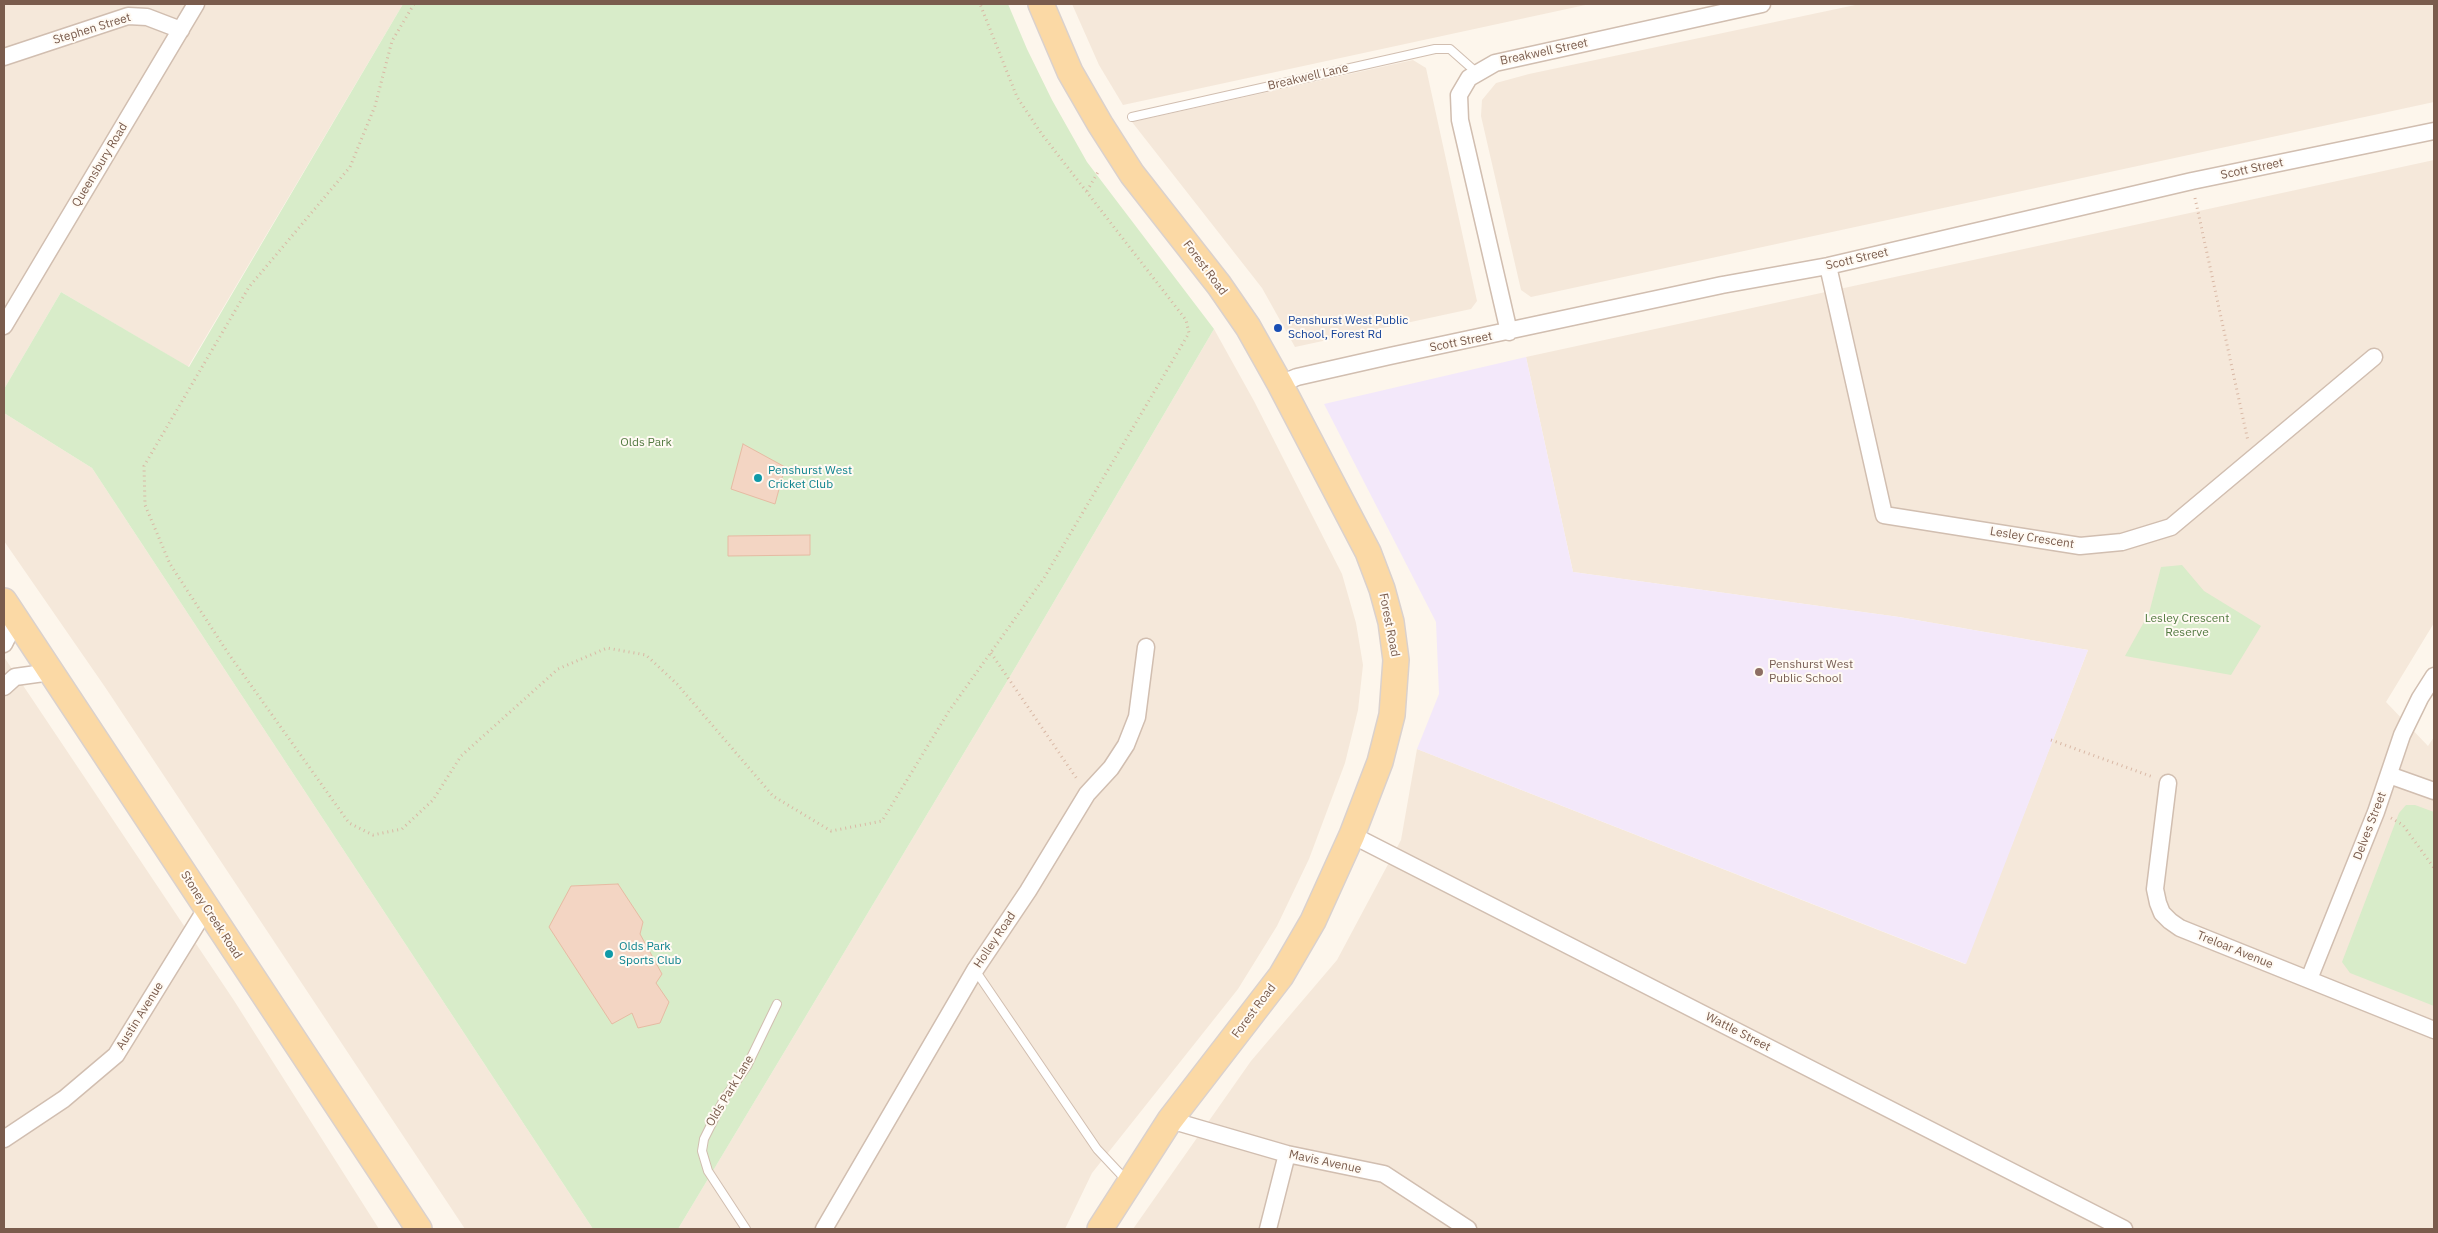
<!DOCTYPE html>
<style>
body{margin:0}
#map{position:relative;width:2438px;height:1233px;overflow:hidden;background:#fdf6ec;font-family:"IBM Plex Sans",sans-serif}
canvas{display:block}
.frame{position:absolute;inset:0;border:5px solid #7a5c4d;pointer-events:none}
</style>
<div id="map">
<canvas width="2438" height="1233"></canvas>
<div class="frame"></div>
</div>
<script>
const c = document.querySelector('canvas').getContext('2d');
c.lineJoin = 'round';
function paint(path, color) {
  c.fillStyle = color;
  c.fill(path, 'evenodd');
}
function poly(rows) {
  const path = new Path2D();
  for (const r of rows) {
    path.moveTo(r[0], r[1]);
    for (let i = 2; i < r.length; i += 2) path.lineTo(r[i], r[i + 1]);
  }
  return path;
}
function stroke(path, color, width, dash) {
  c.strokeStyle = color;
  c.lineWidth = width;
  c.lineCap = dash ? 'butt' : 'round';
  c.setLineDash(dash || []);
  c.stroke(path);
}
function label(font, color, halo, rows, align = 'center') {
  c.font = font + ' "IBM Plex Sans",sans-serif';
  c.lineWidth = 4;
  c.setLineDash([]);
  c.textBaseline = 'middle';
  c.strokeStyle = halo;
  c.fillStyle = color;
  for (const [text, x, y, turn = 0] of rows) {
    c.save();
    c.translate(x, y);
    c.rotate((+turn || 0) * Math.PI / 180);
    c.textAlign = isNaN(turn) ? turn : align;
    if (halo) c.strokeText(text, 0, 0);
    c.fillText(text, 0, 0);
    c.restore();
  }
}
paint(poly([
 [4,4,403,4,188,367,61,292,4,389],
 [1072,4,1590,4,1123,105,1099,65],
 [1860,4,2434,4,2434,102,1531,297,1521,290,1481,116,1482,100,1496,83,1529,74],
 [1413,60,1426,68,1477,301,1471,309,1295,347,1262,288,1132,122],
 [2434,160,2434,623,2386,702,2428,746,2434,737,2434,1229,1133,1229,1251,1061,1337,960,1401,840,1417,749,1965,964,2088,650,1899,617,1573,572,1526,357],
 [1214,329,1254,401,1342,574,1356,623,1363,665,1358,710,1345,763,1309,859,1277,926,1238,989,1092,1173,1065,1229,678,1229,1018,663],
 [4,413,92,468,593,1229,465,1229,105,687,4,541],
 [4,657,233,999,379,1229,4,1229]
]), '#f5e8da');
paint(poly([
 [1526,357,1573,572,1899,617,2088,650,1966,964,1417,749,1439,694,1436,622,1324,404]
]), '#f3e8fa');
paint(poly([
 [403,4,1008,4,1027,49,1052,100,1087,162,1214,329,1018,663,678,1229,593,1229,92,468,4,413,4,389,61,292,189,367],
 [2182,565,2204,591,2261,626,2231,675,2125,656,2149,613,2161,567],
 [2406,805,2415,805,2434,812,2434,1006,2350,973,2342,962,2399,813]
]), '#d8ecc9');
const building = poly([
 [743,444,785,467,775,504,731,489,743,444],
 [810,535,810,555,728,556,728,536,810,535],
 [618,884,643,922,640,934,662,974,656,983,669,1002,660,1023,638,1028,632,1013,612,1024,549,927,571,886,618,884]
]);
paint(building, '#f3d5c3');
stroke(building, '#e6bba3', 1);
const lane = poly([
 [1132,117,1435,49,1450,49,1476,72],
 [975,970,1097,1149,1127,1181],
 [746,1229,708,1171,702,1151,704,1139,724,1099,747,1066,777,1004]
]);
const street = poly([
 [4,57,128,16,147,17,181,30],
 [1828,266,1884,515,2080,546,2122,542,2171,527,2374,357],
 [4,326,196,4],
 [1509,332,1460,120,1459,95,1469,78,1495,63,1762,4],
 [1280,384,1297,377,1390,356,1722,285,1828,266,2192,181,2434,131],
 [4,644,16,620],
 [4,687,15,677,51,672],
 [2389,775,2434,791],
 [2168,783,2155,889,2158,903,2162,913,2170,921,2180,928,2434,1030],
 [1352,835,2124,1229],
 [2309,979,2376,812,2402,735,2420,698,2434,676],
 [1170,1120,1287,1154,1384,1174,1468,1229],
 [4,1139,64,1099,116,1055,206,909],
 [824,1229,975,970,1028,891,1087,794,1111,768,1126,745,1137,717,1146,647],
 [1268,1229,1287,1154]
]);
const primary = poly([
 [1041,4,1070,72,1100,124,1132,174,1219,285,1248,327,1280,384,1368,552,1382,589,1391,622,1396,660,1392,715,1380,762,1352,835,1313,921,1281,976,1170,1120,1100,1229],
 [4,601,419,1229]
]);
stroke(lane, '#d1beb0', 10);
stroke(street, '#d1beb0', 19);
stroke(primary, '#dad1cd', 28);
stroke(poly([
 [414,4,392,41,375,106,350,167,249,287,144,466,145,505,170,564,228,653,349,823,373,835,402,829,433,800,461,756,558,669,607,648,646,655,677,684,773,796,831,831,882,821,949,711,1044,578,1189,333,1186,320,1041,133,1017,97,980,4],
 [1087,191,1098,172],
 [2195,198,2248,441],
 [991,653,1077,779],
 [2051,740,2153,777],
 [2391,818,2403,825,2434,868]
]), '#d9b8a5', 3, [1, 4]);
stroke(lane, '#fff', 8);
stroke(street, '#fff', 16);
stroke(primary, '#fbd9a5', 25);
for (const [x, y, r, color] of [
 [1278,328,5,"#1a4fb4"],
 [758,478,5,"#0f9aa8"],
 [1759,672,5,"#8d6e63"],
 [609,954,5,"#0f9aa8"]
]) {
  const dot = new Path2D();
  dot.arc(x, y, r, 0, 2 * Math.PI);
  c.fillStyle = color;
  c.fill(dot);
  stroke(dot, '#fffaf3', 2);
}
label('12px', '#7a5c4d', '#fffaf3', [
 ["Stephen Street",92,29,-17],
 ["Breakwell Street",1544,52,-12],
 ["Breakwell Lane",1308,77,-13],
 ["Queensbury Road",100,165,-59],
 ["Scott Street",2252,169,-12],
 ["Scott Street",1857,259,-13],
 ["Forest Road",1205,268,53],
 ["Scott Street",1461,342,-11],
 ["Lesley Crescent",2032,538,9],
 ["Forest Road",1389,625,79],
 ["Delves Street",2370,826,-69],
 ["Stoney Creek Road",211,915,57],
 ["Holley Road",995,940,-56],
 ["Treloar Avenue",2235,950,22],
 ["Forest Road",1254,1011,-53],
 ["Austin Avenue",140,1016,-58],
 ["Wattle Street",1738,1032,27],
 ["Olds Park Lane",730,1091,-59],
 ["Mavis Avenue",1325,1162,12]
]);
label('12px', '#164399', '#fffaf3', [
 ["Penshurst West Public",1288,321],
 ["School, Forest Rd",1288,335]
], 'left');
label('12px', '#537a41', '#fffaf3', [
 ["Olds Park",646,443],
 ["Lesley Crescent",2187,619],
 ["Reserve",2187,633]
]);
label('12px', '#0d838f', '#fffaf3', [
 ["Penshurst West",768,471],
 ["Cricket Club",768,485],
 ["Olds Park",619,947],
 ["Sports Club",619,961]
], 'left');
label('12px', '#785e54', '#fffaf3', [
 ["Penshurst West",1769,665],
 ["Public School",1769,679]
], 'left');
</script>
